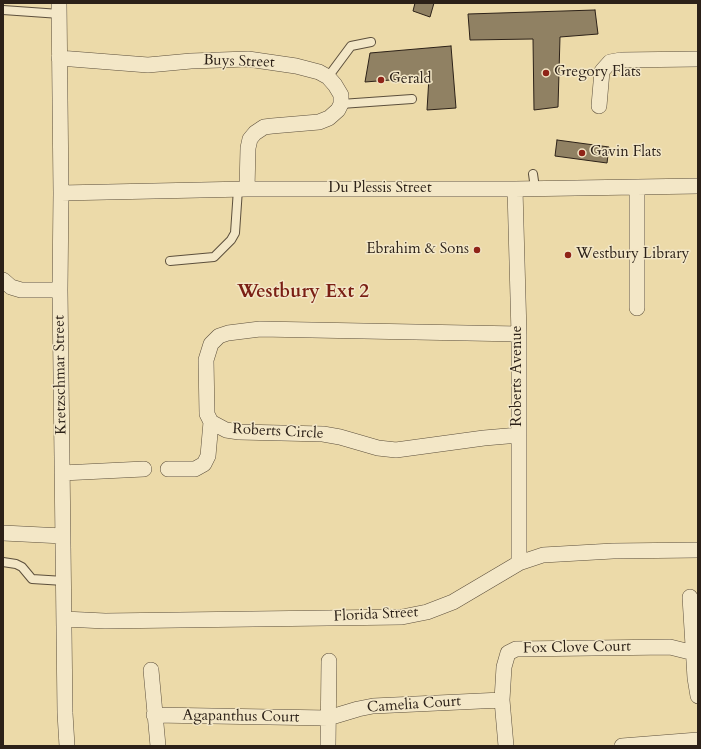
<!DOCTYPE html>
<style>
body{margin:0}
#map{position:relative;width:701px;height:749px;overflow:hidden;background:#ecdaa9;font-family:Cardo,serif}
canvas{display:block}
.frame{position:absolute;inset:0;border:4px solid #2c2118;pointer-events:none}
</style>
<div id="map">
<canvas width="701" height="749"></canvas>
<div class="frame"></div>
</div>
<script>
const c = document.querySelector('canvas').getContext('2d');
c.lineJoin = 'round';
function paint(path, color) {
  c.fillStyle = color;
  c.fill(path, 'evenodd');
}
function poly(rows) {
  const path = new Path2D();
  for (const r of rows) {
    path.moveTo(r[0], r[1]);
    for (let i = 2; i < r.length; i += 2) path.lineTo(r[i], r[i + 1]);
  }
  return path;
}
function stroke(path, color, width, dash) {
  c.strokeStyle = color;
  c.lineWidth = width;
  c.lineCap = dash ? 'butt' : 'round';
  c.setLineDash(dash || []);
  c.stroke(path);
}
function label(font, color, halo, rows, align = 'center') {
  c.font = font + ' Cardo,serif';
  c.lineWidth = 3;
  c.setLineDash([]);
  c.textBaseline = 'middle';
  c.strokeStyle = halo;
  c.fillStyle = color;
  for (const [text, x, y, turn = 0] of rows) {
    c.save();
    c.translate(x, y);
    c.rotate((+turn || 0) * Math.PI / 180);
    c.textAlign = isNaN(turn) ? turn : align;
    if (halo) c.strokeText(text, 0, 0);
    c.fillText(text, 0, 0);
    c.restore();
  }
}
const building = poly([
 [415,3,434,3,430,17,413,11,415,3],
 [595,10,598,34,560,37,558,107,534,110,533,39,470,40,468,14,595,10],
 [451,46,456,108,427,110,429,77,365,82,370,53,451,46],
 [557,140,609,147,607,163,555,156,557,140]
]);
paint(building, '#908163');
stroke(building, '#2c2118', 1);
const lane = poly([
 [3,10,60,14],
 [328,77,351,46,371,42],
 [341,104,412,99],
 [533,174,535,188],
 [170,261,214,257,231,240,235,233,238,189],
 [3,562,16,564,22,567,32,579,64,581]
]);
const street = poly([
 [59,3,61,193,60,290,65,713,67,746],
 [59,58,148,65,191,61,248,59,296,66,319,72,328,77,335,85,341,95,341,104,338,110,329,118,319,122,272,126,264,127,255,133,250,139,248,148,247,189],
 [599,106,602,71,610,62,621,60,698,59],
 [515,189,519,334,519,563],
 [61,193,247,189,515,189,698,186],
 [3,280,11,287,21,290,60,290],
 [637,308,637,187],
 [519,435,484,438,396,450,378,448,340,437,323,434,239,432,226,430,211,422,207,414,206,360,211,344,219,336,228,333,260,329,519,334],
 [168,469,195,469,204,464,208,456,211,422],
 [62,473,144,469],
 [3,533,63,536],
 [690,597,695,678,698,696],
 [64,619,105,621,402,617,427,612,453,602,519,563,543,555,613,551,698,550],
 [151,670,158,746],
 [154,715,328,718,358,709,373,706,502,700],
 [328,746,329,661],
 [506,746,502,700,504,667,508,653,516,649,670,647,698,654],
 [622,746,698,740]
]);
stroke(lane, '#5c4f3c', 10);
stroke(street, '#5c4f3c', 16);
stroke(lane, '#f3e7c7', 8);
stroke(street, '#f3e7c7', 15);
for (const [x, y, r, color] of [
 [546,73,4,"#8f2418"],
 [381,80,4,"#8f2418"],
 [582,153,4,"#8f2418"],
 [477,250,4,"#8f2418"],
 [568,255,4,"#8f2418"]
]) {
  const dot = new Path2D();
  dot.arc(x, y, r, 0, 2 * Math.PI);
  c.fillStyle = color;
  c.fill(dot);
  stroke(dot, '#f3e7c7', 1.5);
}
label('15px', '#2c2118', '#f3e7c7', [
 ["Buys Street",239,62,2],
 ["Du Plessis Street",380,189],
 ["Kretzschmar Street",61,375,-91],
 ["Roberts Avenue",518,376,-90],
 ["Roberts Circle",278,432,3],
 ["Florida Street",376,615,-3],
 ["Fox Clove Court",577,648,-1],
 ["Camelia Court",414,705,-4],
 ["Agapanthus Court",241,717,1]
]);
label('15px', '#2c2118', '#f3e7c7', [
 ["Gregory Flats",554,73],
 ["Gerald",389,80],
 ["Gavin Flats",590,153],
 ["Ebrahim & Sons",469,250,"right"],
 ["Westbury Library",576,255]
], 'left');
label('bold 19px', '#7a1f14', '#f3e7c7', [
 ["Westbury Ext 2",303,293]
]);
</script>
